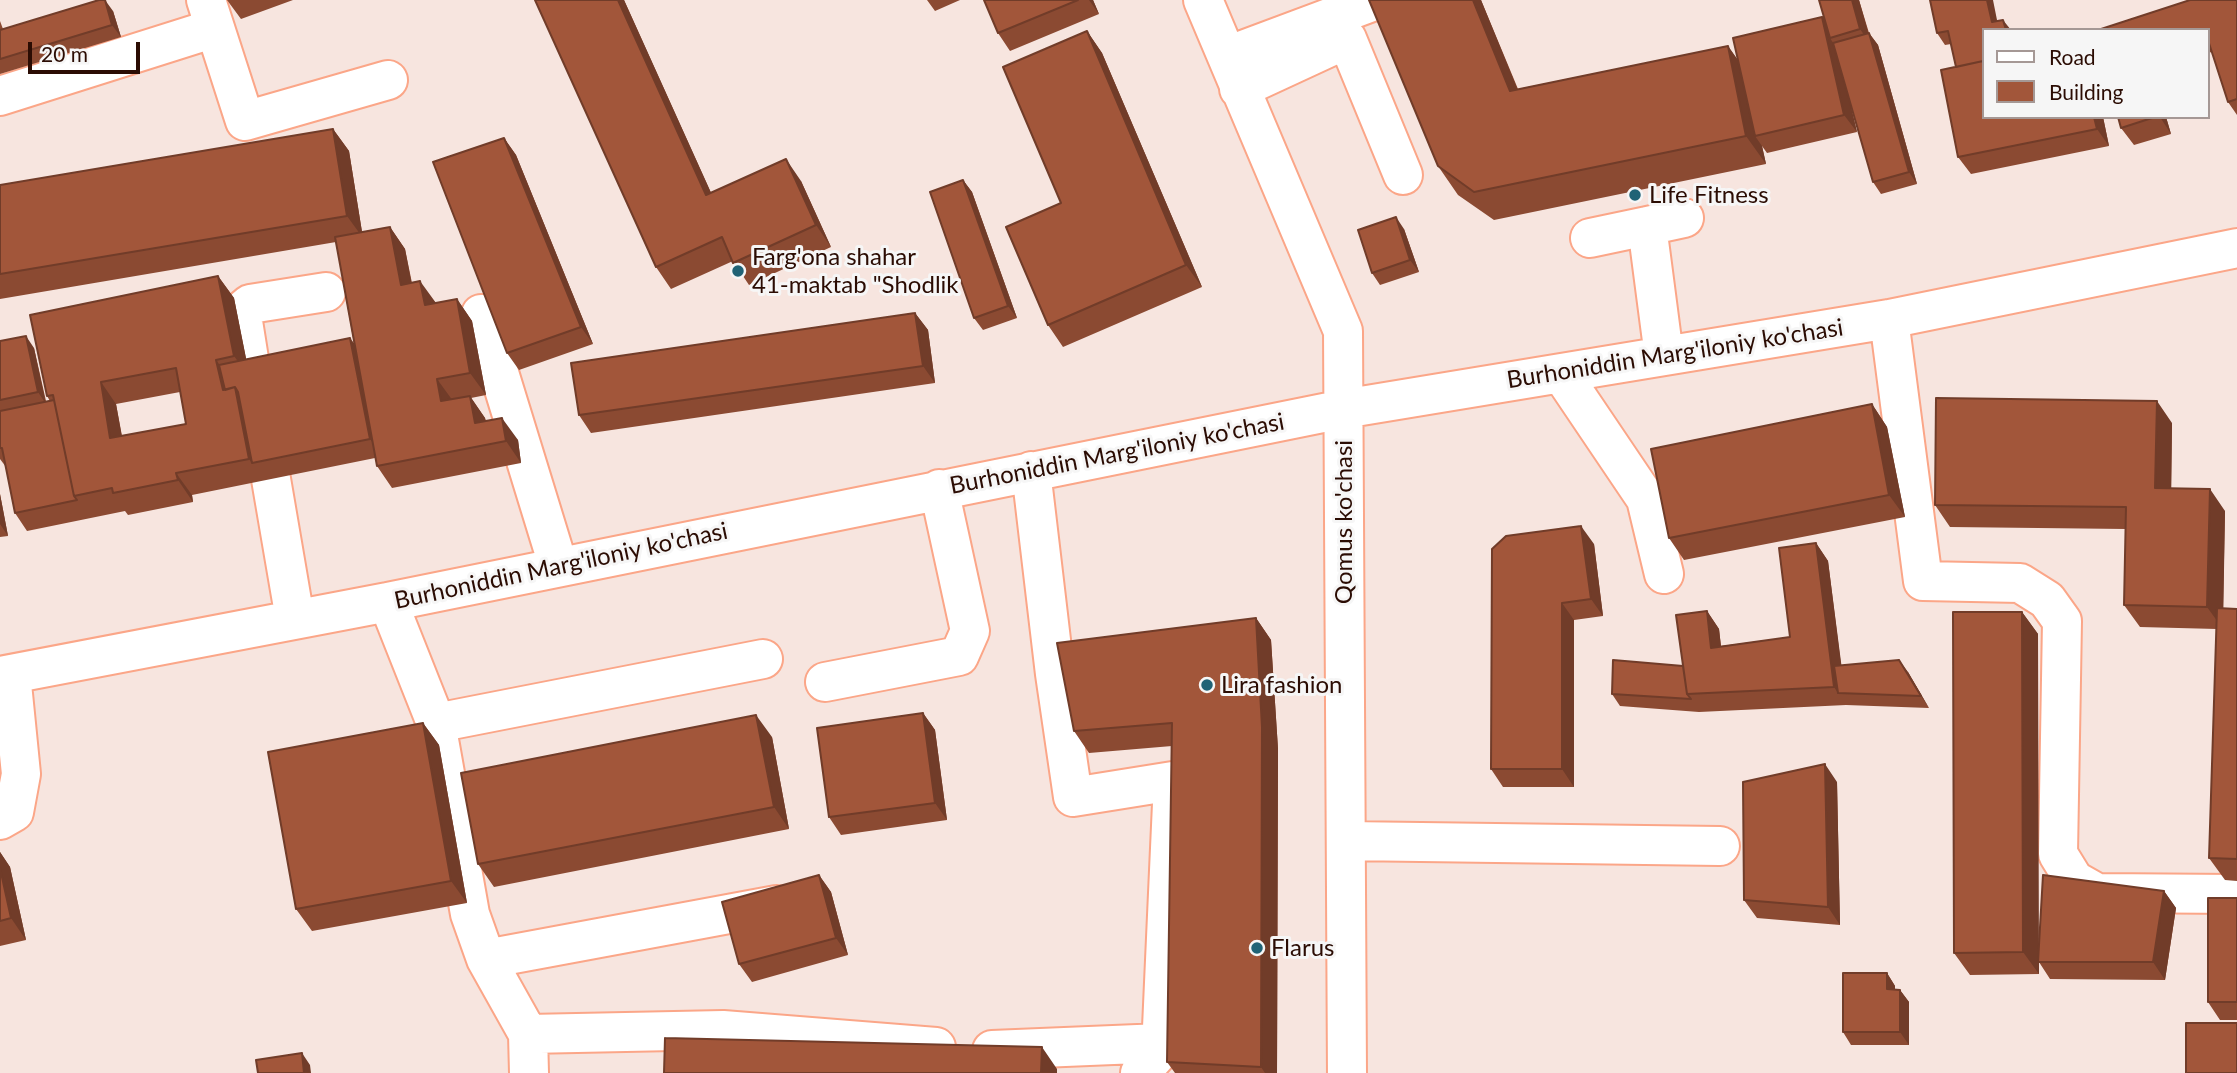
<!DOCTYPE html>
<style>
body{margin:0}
#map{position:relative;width:2237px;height:1073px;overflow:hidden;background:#f7e5df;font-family:Lato,sans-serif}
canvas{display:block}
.legend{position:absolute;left:1982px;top:28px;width:228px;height:91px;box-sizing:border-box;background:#f6f6f6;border:2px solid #a59895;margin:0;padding:9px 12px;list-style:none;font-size:21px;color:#2b0c03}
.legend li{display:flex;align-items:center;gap:14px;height:35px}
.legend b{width:35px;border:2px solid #a59895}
.scale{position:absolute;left:28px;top:42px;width:112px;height:32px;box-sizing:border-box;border:4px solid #2b0c03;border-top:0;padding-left:9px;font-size:21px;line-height:24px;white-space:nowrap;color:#2b0c03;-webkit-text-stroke:5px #f6f6f6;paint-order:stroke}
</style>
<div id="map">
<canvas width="2237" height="1073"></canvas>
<ul class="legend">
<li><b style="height:9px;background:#fff"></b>Road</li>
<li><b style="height:19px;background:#a2563a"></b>Building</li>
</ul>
<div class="scale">20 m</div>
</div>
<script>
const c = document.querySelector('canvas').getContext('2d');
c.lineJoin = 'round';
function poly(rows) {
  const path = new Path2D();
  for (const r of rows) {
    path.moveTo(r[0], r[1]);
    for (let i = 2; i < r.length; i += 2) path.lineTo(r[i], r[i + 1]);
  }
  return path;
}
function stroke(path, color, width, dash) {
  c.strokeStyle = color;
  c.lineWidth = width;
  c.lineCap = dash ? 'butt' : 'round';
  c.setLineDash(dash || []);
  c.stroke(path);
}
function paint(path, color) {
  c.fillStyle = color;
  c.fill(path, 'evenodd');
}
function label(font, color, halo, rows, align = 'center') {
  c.font = font + ' Lato,sans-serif';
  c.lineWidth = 6;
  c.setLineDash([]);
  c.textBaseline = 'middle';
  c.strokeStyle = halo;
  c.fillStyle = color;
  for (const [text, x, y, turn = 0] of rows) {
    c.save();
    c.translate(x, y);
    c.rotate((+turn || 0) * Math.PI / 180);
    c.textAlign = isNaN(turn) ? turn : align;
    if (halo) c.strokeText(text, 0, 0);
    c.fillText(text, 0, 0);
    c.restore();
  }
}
const minor = poly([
 [206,0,245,121,388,80],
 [1203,0,1343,331,1347,1073],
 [1227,56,1377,0],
 [1239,89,1347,39,1403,175],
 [0,96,215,28],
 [1647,226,1684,218],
 [1590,238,1647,226,1664,356],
 [481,314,558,565],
 [1889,319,1923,581,2020,583,2047,600,2062,621,2058,854,2074,880,2097,893,2237,894],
 [1561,373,1646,499,1664,574],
 [252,378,242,315,244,309,250,304,326,292],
 [1031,471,1055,674,1073,797,1173,781,1161,1050,1140,1073],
 [271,479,295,619],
 [388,602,436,723,470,914,486,959,528,1034,529,1073],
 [0,676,388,602,1343,409,1889,319,2237,248],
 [825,682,959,656,970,631,939,489],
 [436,723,763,659],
 [0,820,14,812,21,774,11,674],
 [1346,841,1720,846],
 [486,959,777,905],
 [528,1034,723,1030,936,1047],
 [992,1050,1162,1043]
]);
stroke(minor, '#fba688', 42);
stroke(minor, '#fff', 38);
paint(poly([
 [227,0,293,0,241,19],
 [535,0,624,0,711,193,801,181,831,247,749,285,733,261,671,289,656,267],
 [927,0,960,0,935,11],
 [984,0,1093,0,1099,14,1010,51,998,33],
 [1369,0,1481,0,1518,89,1728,46,1738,61,1822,17,1825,21,1819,0,1859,0,1869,33,1878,45,1917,184,1881,194,1873,182,1848,94,1857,132,1767,153,1762,146,1766,164,1494,220,1458,195,1438,166],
 [1993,0,1983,117,2103,117,2109,146,1971,174,1958,157,1956,67,1951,44,1945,45,1937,33],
 [2237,0,2237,115,2228,102,2212,52,2207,53,2207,30],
 [113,11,121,37,0,74,0,21,3,29],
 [1087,31,1102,53,1202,287,1063,347,1048,325,1061,203],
 [2118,117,2166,117,2171,134,2134,145,2121,128],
 [333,129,349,151,362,232,390,227,405,249,412,283,436,303,457,299,472,321,486,395,471,398,485,418,486,421,518,440,521,463,392,488,377,466,375,458,192,495,193,502,128,515,125,511,27,531,15,513,6,467,0,459,0,341,34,348,46,401,50,401,47,396,218,276,234,298,246,359,354,344,336,242,0,299,0,185],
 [180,392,186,424,122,436,116,404],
 [504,138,516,155,593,344,519,370,507,353],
 [963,180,972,192,1017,318,983,330,974,318],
 [1404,229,1419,272,1380,285,1372,273],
 [915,313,928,330,935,383,591,433,579,415],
 [1872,404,1887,427,1905,517,1684,560,1669,538],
 [2172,423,2171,488,2225,511,2223,609,2237,609,2237,881,2225,880,2209,858,2217,629,2140,627,2124,605,2126,529,1950,527,1935,505],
 [0,494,8,536,0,537],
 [1816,543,1828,561,1841,665,1908,672,1929,708,1846,705,1699,712,1620,706,1612,694,1683,666,1707,611,1719,629,1721,646,1790,637],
 [1594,544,1603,616,1574,620,1574,787,1503,787,1491,769,1492,549],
 [2022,612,2038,634,2038,950,2164,891,2176,908,2165,980,2050,979,2039,962,2039,974,1970,975,1954,953],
 [1256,618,1271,640,1278,749,1277,1073,1175,1073,1167,1062,1172,746,1089,753,1074,731],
 [923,713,935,730,947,820,841,835,829,817],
 [423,723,439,745,467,903,312,931,296,909],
 [772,737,789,829,494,887,478,864],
 [1837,782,1840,925,1757,918,1744,900],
 [0,852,10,867,26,940,0,946],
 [819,875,831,892,848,955,752,982,739,964],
 [2237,898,2237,1020,2220,1020,2208,1002],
 [1887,973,1895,986,1895,990,1900,990,1909,1002,1909,1045,1851,1045,1843,1032]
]), '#8b4a32');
paint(poly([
 [105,0,113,11,121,37,112,25],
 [618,0,624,0,722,217,706,195],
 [1089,0,1093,0,1099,14],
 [1473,0,1481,0,1530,120,1510,91],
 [1852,0,1859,0,1872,46,1860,29],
 [1987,0,1993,0,1999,30,1992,22],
 [1822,17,1834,34,1830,38,1837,49,1857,132,1844,115],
 [2003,20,2011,30,2006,30],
 [1087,31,1102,53,1202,287,1186,265],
 [1869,33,1878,45,1917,184,1909,172],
 [1728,46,1748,74,1755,136,1762,146,1766,164,1746,136],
 [2094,117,2103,117,2109,146,2097,129],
 [2160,117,2166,117,2171,134],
 [333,129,349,151,363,238,347,216],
 [504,138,516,155,593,344,581,327],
 [786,159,801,181,831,247,816,225],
 [963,180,972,192,1017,318,1008,306],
 [1396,217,1404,229,1419,272,1410,260],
 [390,227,405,249,416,307,401,285],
 [218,276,234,298,250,378,234,356],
 [420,281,436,303,425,305],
 [457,299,472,321,486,395,470,373],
 [915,313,928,330,935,383,923,366],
 [26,336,34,348,46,404,38,392],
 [350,338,363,355,383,456,370,439],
 [216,360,232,382,234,393,223,390],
 [437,379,453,401,441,401],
 [101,382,116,404,126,460,110,438],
 [235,387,250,409,252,463,249,459],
 [470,396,485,418,490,445,475,423],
 [2157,401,2172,423,2171,510,2155,488],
 [1872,404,1887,427,1905,517,1889,495],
 [502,418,518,440,521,463,506,441],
 [176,473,192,495,193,502,178,480],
 [2210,489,2225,511,2223,629,2207,607],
 [0,494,8,536,0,524],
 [1581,526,1594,544,1603,616,1591,599],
 [1816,543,1828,561,1845,693,1838,693,1834,687],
 [1562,603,1574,620,1574,787,1562,769],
 [1707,611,1719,629,1723,665,1711,648],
 [2022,612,2038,634,2039,974,2023,952],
 [1256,618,1271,640,1278,749,1277,1073,1265,1073,1261,1067],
 [1899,660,1908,672,1929,708,1921,696],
 [923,713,935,730,947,820,935,803],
 [756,715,772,737,789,829,774,807],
 [423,723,439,745,467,903,451,881],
 [1825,764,1837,782,1840,925,1828,907],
 [0,852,10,867,26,940,11,918,0,868],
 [819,875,831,892,848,955,836,938],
 [2164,891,2176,908,2165,980,2153,962],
 [1887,973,1895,986,1895,1002,1887,989],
 [1900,990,1909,1002,1909,1045,1900,1032],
 [1042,1047,1057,1069,1057,1073,1041,1073],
 [302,1053,310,1065,311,1073,304,1073]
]), '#713c29');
const building = poly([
 [99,0,105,0,112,25,0,59,0,30,99,0],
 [535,0,618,0,706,195,786,159,816,225,733,263,722,237,656,267,535,0],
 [984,0,1078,0,998,33,984,0],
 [1369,0,1473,0,1510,91,1728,46,1746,136,1474,192,1438,166,1369,0],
 [1819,0,1852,0,1860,29,1830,38,1819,0],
 [1930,0,1987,0,1992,22,2003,20,2006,30,1983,30,1983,61,1956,67,1948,31,1937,33,1930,0],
 [2190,0,2237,0,2237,99,2228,102,2207,37,2207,30,2098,30,2190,0],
 [1822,17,1844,115,1755,136,1733,38,1822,17],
 [1087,31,1186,265,1048,325,1006,227,1061,203,1003,67,1087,31],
 [1869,33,1909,172,1873,182,1833,43,1869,33],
 [1983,61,1983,117,2094,117,2097,129,1958,157,1941,70,1983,61],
 [2118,117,2155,117,2121,128,2118,117],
 [333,129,347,216,0,274,0,185,333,129],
 [504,138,581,327,507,353,433,162,504,138],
 [963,180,1008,306,974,318,930,192,963,180],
 [1396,217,1410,260,1372,273,1358,230,1396,217],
 [390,227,401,285,420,281,425,305,457,299,470,373,437,379,441,401,470,396,475,423,502,418,506,441,377,466,335,237,390,227],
 [218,276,234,356,216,360,223,390,235,387,249,459,176,473,178,480,113,493,112,488,74,496,53,395,47,396,30,315,218,276],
 [176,368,186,424,110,438,101,382,176,368],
 [915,313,923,366,579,415,571,363,915,313],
 [26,336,38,392,0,400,0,341,26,336],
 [350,338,370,439,252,463,238,392,235,387,225,390,219,365,350,338],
 [1936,398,2157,401,2155,488,2210,489,2207,607,2124,605,2126,507,1935,505,1936,398],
 [54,400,74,496,77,500,15,513,2,448,0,448,0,411,54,400],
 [1872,404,1889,495,1669,538,1651,449,1872,404],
 [1581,526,1591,599,1562,603,1562,769,1491,769,1492,549,1506,536,1581,526],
 [1816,543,1834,687,1687,694,1676,615,1707,611,1711,648,1790,637,1779,548,1816,543],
 [2217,608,2237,609,2237,859,2209,858,2217,608],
 [1953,612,2022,612,2023,952,1954,953,1953,612],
 [1256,618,1262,727,1261,1067,1167,1062,1172,723,1074,731,1057,643,1256,618],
 [1613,660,1683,666,1687,694,1691,699,1612,694,1613,660],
 [1899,660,1921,696,1838,693,1834,666,1899,660],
 [923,713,935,803,829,817,817,728,923,713],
 [756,715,774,807,478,864,461,773,756,715],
 [423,723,451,881,296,909,268,752,423,723],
 [1825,764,1828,907,1744,900,1743,782,1825,764],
 [0,868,11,918,0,921,0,868],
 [819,875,836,938,739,964,722,902,819,875],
 [2043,875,2164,891,2153,962,2038,962,2043,875],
 [2208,898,2237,898,2237,1002,2208,1002,2208,898],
 [1843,973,1887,973,1887,989,1900,990,1900,1032,1843,1032,1843,973],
 [2186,1023,2237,1023,2237,1073,2186,1073,2186,1023],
 [665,1038,1042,1047,1041,1073,664,1073,665,1038],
 [302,1053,304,1073,258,1073,256,1060,302,1053]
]);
paint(building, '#a2563a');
stroke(building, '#713c29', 2);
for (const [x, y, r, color] of [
 [1635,195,7,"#206376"],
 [738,271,7,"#206376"],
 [1207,685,7,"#206376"],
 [1257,948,7,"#206376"]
]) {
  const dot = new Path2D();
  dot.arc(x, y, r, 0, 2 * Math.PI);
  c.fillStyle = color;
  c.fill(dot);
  stroke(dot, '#f6f6f6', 2.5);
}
label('24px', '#2b0c03', '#f6f6f6', [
 ["Life Fitness",1649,195],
 ["Farg'ona shahar",752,257],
 ["41-maktab \"Shodlik",752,285],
 ["Lira fashion",1221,685],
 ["Flarus",1271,948]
], 'left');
label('24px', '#2b0c03', '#f6f6f6', [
 ["Burhoniddin Marg'iloniy ko'chasi",1675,354,-9],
 ["Burhoniddin Marg'iloniy ko'chasi",1117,454,-11],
 ["Qomus ko'chasi",1344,522,-90],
 ["Burhoniddin Marg'iloniy ko'chasi",561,566,-12]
]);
</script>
